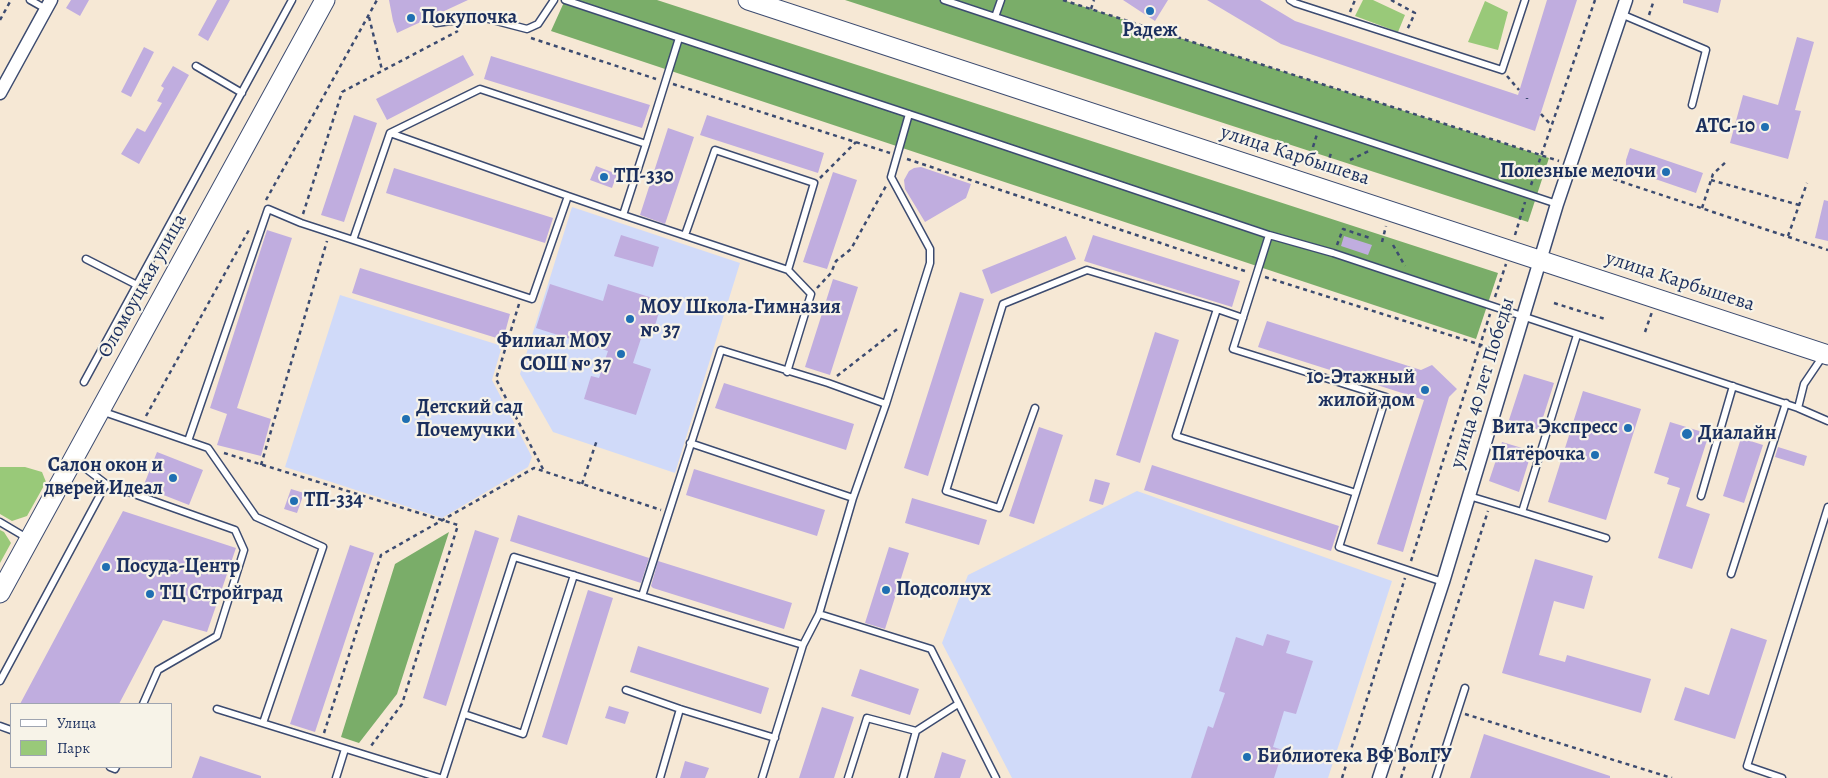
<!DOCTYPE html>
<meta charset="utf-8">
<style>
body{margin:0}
#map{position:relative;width:1828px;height:778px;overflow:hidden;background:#f6e8d5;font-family:Alegreya,serif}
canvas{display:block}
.legend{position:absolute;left:10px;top:703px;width:162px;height:65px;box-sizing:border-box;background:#f7f3e8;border:1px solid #9fa5b1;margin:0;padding:6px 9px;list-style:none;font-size:15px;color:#1b2f5e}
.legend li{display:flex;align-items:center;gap:10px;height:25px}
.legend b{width:25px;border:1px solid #9fa5b1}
</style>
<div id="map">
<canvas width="1828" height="778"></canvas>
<ul class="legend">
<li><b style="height:6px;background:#fff"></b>Улица</li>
<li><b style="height:14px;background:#99c979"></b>Парк</li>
</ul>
</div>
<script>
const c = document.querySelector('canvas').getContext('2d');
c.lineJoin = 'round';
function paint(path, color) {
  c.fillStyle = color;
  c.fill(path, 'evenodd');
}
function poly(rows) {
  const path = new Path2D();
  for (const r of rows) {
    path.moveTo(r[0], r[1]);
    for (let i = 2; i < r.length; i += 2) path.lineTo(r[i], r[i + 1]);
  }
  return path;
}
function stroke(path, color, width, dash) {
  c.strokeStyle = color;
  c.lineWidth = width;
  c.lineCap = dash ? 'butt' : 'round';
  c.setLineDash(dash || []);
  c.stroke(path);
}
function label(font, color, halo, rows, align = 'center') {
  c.font = font + ' Alegreya,serif';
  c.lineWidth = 4.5;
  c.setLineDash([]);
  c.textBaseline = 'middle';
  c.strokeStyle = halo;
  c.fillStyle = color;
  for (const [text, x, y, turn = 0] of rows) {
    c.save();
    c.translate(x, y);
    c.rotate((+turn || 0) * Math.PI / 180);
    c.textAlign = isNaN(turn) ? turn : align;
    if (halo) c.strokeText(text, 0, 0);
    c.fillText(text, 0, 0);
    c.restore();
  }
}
paint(poly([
 [572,207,740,263,675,473,553,432,520,374],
 [340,295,502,346,492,380,532,457,528,467,442,518,285,467],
 [1137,491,1392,581,1328,778,1012,778,942,643,968,575]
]), '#d0daf9');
paint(poly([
 [1363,0,1373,0,1405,15,1398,32,1355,16],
 [1485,1,1508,12,1498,50,1468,42],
 [0,467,25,467,42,472,46,482,27,516,12,521,0,514],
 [0,530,4,532,11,543,0,563]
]), '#99c979');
paint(poly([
 [565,0,657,0,1498,273,1476,339,551,31],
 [845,0,1063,0,1549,158,1528,222],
 [449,532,397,694,359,743,341,737,395,564]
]), '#7aad69');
paint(poly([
 [71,0,89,0,80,16,66,8],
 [217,0,230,0,208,41,198,35],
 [389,0,468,0,397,33,393,21],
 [1123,0,1168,0,1155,21],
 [1207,0,1260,0,1295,21,1518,95,1547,0,1577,0,1535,131,1281,44],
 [1683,0,1721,0,1718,13,1683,3],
 [1797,37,1814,42,1795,110,1801,111,1788,159,1730,143,1743,95,1778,105],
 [144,47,154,52,131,97,121,92],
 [463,55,474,75,387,120,376,99],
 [491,56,650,105,642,128,484,79],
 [173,66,189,75,139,164,121,154,137,128,145,132,162,103,157,101,164,88,161,86],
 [354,115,377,123,344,222,321,215],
 [707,115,824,153,818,173,700,135],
 [668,128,694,137,665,224,640,215],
 [1630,148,1703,173,1696,193,1629,170,1626,165,1626,160],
 [596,166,617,174,612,188,590,180],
 [921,167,971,184,966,198,925,222,905,189,904,180,909,171,914,168],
 [394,168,553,218,545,243,386,193],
 [833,172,857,180,827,269,803,262],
 [1824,200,1828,201,1828,241,1815,238],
 [267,230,292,238,237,408,271,419,261,456,217,445,227,414,210,408],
 [621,235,659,247,653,267,614,256],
 [1093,235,1240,281,1232,307,1084,261],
 [1066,236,1076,259,991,294,982,270],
 [1344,236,1372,245,1368,255,1341,246],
 [360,268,510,314,503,340,352,293],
 [833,279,858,287,830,375,805,367],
 [550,284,603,301,608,284,662,301,655,326,646,323,633,363,651,369,636,415,584,399,591,376,599,378,608,351,536,328],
 [960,292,984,299,928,476,904,468],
 [1267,321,1421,370,1432,365,1457,389,1449,397,1403,552,1377,544,1424,400,1258,347],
 [1155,332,1179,340,1140,463,1116,455],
 [1524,374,1554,383,1539,430,1509,420],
 [724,383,854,424,846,450,715,408],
 [1583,391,1641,409,1606,520,1548,502],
 [1670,422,1709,434,1686,506,1710,514,1692,569,1658,558,1680,488,1667,484,1669,478,1654,473],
 [1039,427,1063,435,1034,524,1009,516],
 [1741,438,1763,445,1744,503,1723,496],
 [1502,442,1532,451,1519,492,1489,481],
 [1778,447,1807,456,1804,466,1775,457],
 [157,452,203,470,189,505,143,487],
 [1152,465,1339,526,1331,551,1144,490],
 [694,469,825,510,817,536,686,495],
 [1095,479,1110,483,1103,505,1089,501],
 [291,489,304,493,297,513,284,509],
 [912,498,987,520,979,545,905,523],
 [123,511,236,548,207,632,163,620,119,704,20,704],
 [518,515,649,558,641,583,510,541],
 [475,530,499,538,446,706,423,698],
 [350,545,374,553,315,732,290,724],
 [889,547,909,553,885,629,865,623],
 [1535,559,1593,576,1584,609,1554,601,1539,655,1565,662,1567,655,1651,679,1641,713,1502,673],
 [658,561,792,603,784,629,653,588,651,586],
 [588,590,613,598,567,745,542,737],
 [1731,628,1767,640,1735,739,1674,720,1685,687,1709,695],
 [1267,634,1290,641,1286,653,1313,661,1296,714,1284,711,1273,747,1283,750,1274,778,1191,778,1208,726,1213,728,1225,693,1219,691,1236,637,1263,646],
 [638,646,769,688,761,714,630,672],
 [860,669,919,689,910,715,851,696],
 [609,706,629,712,625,724,605,718],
 [822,707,854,717,834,778,799,778],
 [1484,734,1610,776,1610,778,1470,778],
 [942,752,966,760,960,778,934,778],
 [200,756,261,776,261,778,192,778],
 [685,761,709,768,705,778,680,778]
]), '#c0addf');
const lane = poly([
 [30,0,46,9],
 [565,0,921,118,1269,235,1333,253,1798,408],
 [944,0,1557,204],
 [1290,0,1295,3,1502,70,1525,0],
 [1621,14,1706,50,1692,105],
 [995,17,1001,0],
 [436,23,481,17,527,29,538,24,554,0],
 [196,66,242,93],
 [390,133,568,196],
 [623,215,788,270,811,294,787,372],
 [685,235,715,150,814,183,788,270],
 [1269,235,1233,349,1386,397,1339,547,1443,582],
 [353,240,532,299,568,196,623,215,646,144],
 [86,259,137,285],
 [1243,318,1217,309,1176,436,1356,493],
 [1823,356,1804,384,1798,408,1828,421],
 [84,382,292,0],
 [1035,408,999,508,946,491,1003,304,1087,270,1217,309],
 [101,411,208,448,256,517,323,547,263,723],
 [188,441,268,209,301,223,353,240,390,133,480,89,646,144,679,38],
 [690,443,853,498,819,614,931,649,996,778],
 [106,484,235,530,244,550,217,636,158,670,143,704],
 [1469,496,1522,512,1577,335],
 [1701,496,1733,386],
 [853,498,886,404,930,263,930,249,891,177,909,114],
 [1522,512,1606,538],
 [0,522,27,538],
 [1731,574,1786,403],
 [642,596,721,350,828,383,886,404],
 [0,681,106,484,76,461],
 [626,690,680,709,775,738],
 [217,709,440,778],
 [464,714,523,734,574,575],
 [0,726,11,730],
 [916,731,958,704],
 [110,767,115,769,116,767],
 [336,778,345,749],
 [443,778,514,557,803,645],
 [660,778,680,709],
 [762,778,803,645,819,614],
 [848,778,867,718,916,731,903,778],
 [1436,778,1465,688],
 [1782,778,1747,766,1828,507]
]);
const street = poly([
 [0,93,51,0],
 [1379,778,1443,582,1557,204,1626,0]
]);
const secondary = poly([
 [748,0,1828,355],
 [0,593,325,0]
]);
stroke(lane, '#3c4b70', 9);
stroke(street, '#3c4b70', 15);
stroke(secondary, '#3c4b70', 21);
stroke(poly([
 [1063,0,1559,161],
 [1391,0,1415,13,1407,30],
 [1091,9,1094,0],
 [1350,12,1355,0],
 [1649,15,1654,0],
 [369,17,382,70],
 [0,20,11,0],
 [531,38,656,79],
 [1507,76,1519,90],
 [673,84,890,153],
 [1527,98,1527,99],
 [1541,114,1551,125],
 [1313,147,1317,134],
 [907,159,1248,272],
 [1350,160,1369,151],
 [1583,169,1828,250],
 [1325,173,1331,153],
 [820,178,856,142],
 [1711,180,1799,205],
 [1531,185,1595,0],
 [266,200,377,0],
 [1702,208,1713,174,1727,161],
 [303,214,342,92,458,31],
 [1515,235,1525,202],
 [1788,236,1807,183],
 [1382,242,1386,226],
 [1337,245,1343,229,1370,238],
 [1393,245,1405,266],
 [1265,277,1494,349],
 [817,288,831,273,836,261,851,249,886,186],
 [1495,297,1506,264],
 [1554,303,1605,319],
 [519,304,496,379,544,471],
 [1645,332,1652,312],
 [837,376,900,327],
 [146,416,250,228],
 [224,453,458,525,402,704,371,746],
 [261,465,327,241],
 [582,484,597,440],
 [1411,561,1490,314],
 [1465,714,1672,778],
 [324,733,381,555,534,468,661,510],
 [1342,778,1405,578],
 [1401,778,1488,511]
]), '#3c4b70', 2.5, [4, 4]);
stroke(lane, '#fff', 6);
stroke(street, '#fff', 12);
stroke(secondary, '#fff', 19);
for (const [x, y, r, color] of [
 [1150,11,5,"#1f6fb2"],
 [411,18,5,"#1f6fb2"],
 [1765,127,5,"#1f6fb2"],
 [1666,172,5,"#1f6fb2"],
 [604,177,5,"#1f6fb2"],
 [630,319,5,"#1f6fb2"],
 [621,354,5,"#1f6fb2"],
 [1425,390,5,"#1f6fb2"],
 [406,419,5,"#1f6fb2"],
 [1628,428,5,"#1f6fb2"],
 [1687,434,6,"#1f6fb2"],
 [1595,455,5,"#1f6fb2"],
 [173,478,5,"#1f6fb2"],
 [294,501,5,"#1f6fb2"],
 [106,567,5,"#1f6fb2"],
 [886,590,5,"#1f6fb2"],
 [150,594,5,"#1f6fb2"],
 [1247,757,5,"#1f6fb2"]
]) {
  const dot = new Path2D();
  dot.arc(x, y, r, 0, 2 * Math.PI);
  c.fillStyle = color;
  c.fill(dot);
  stroke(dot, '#f7f3e8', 2);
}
label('bold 20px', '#1b2f5e', '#f7f3e8', [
 ["Покупочка",421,18],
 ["Радеж",1150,31,"center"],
 ["АТС-10",1755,127,"right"],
 ["Полезные мелочи",1656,172,"right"],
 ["ТП-330",614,177],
 ["МОУ Школа-Гимназия",640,308],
 ["№ 37",640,331],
 ["Филиал МОУ",611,342,"right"],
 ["СОШ № 37",611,365,"right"],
 ["10-Этажный",1415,378,"right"],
 ["жилой дом",1415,401,"right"],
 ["Детский сад",416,408],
 ["Почемучки",416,431],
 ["Вита Экспресс",1618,428,"right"],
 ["Диалайн",1698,434],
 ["Пятёрочка",1585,455,"right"],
 ["Салон окон и",163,466,"right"],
 ["дверей Идеал",163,489,"right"],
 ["ТП-334",304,501],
 ["Посуда-Центр",116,567],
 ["Подсолнух",896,590],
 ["ТЦ Стройград",160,594],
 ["Библиотека ВФ ВолГУ",1257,757]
], 'left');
label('20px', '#1b2f5e', '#f7f3e8', [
 ["улица Карбышева",1295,156,18],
 ["улица Карбышева",1680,282,18],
 ["Оломоуцкая улица",143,286,-61],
 ["улица 40 лет Победы",1483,383,-73]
]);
</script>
